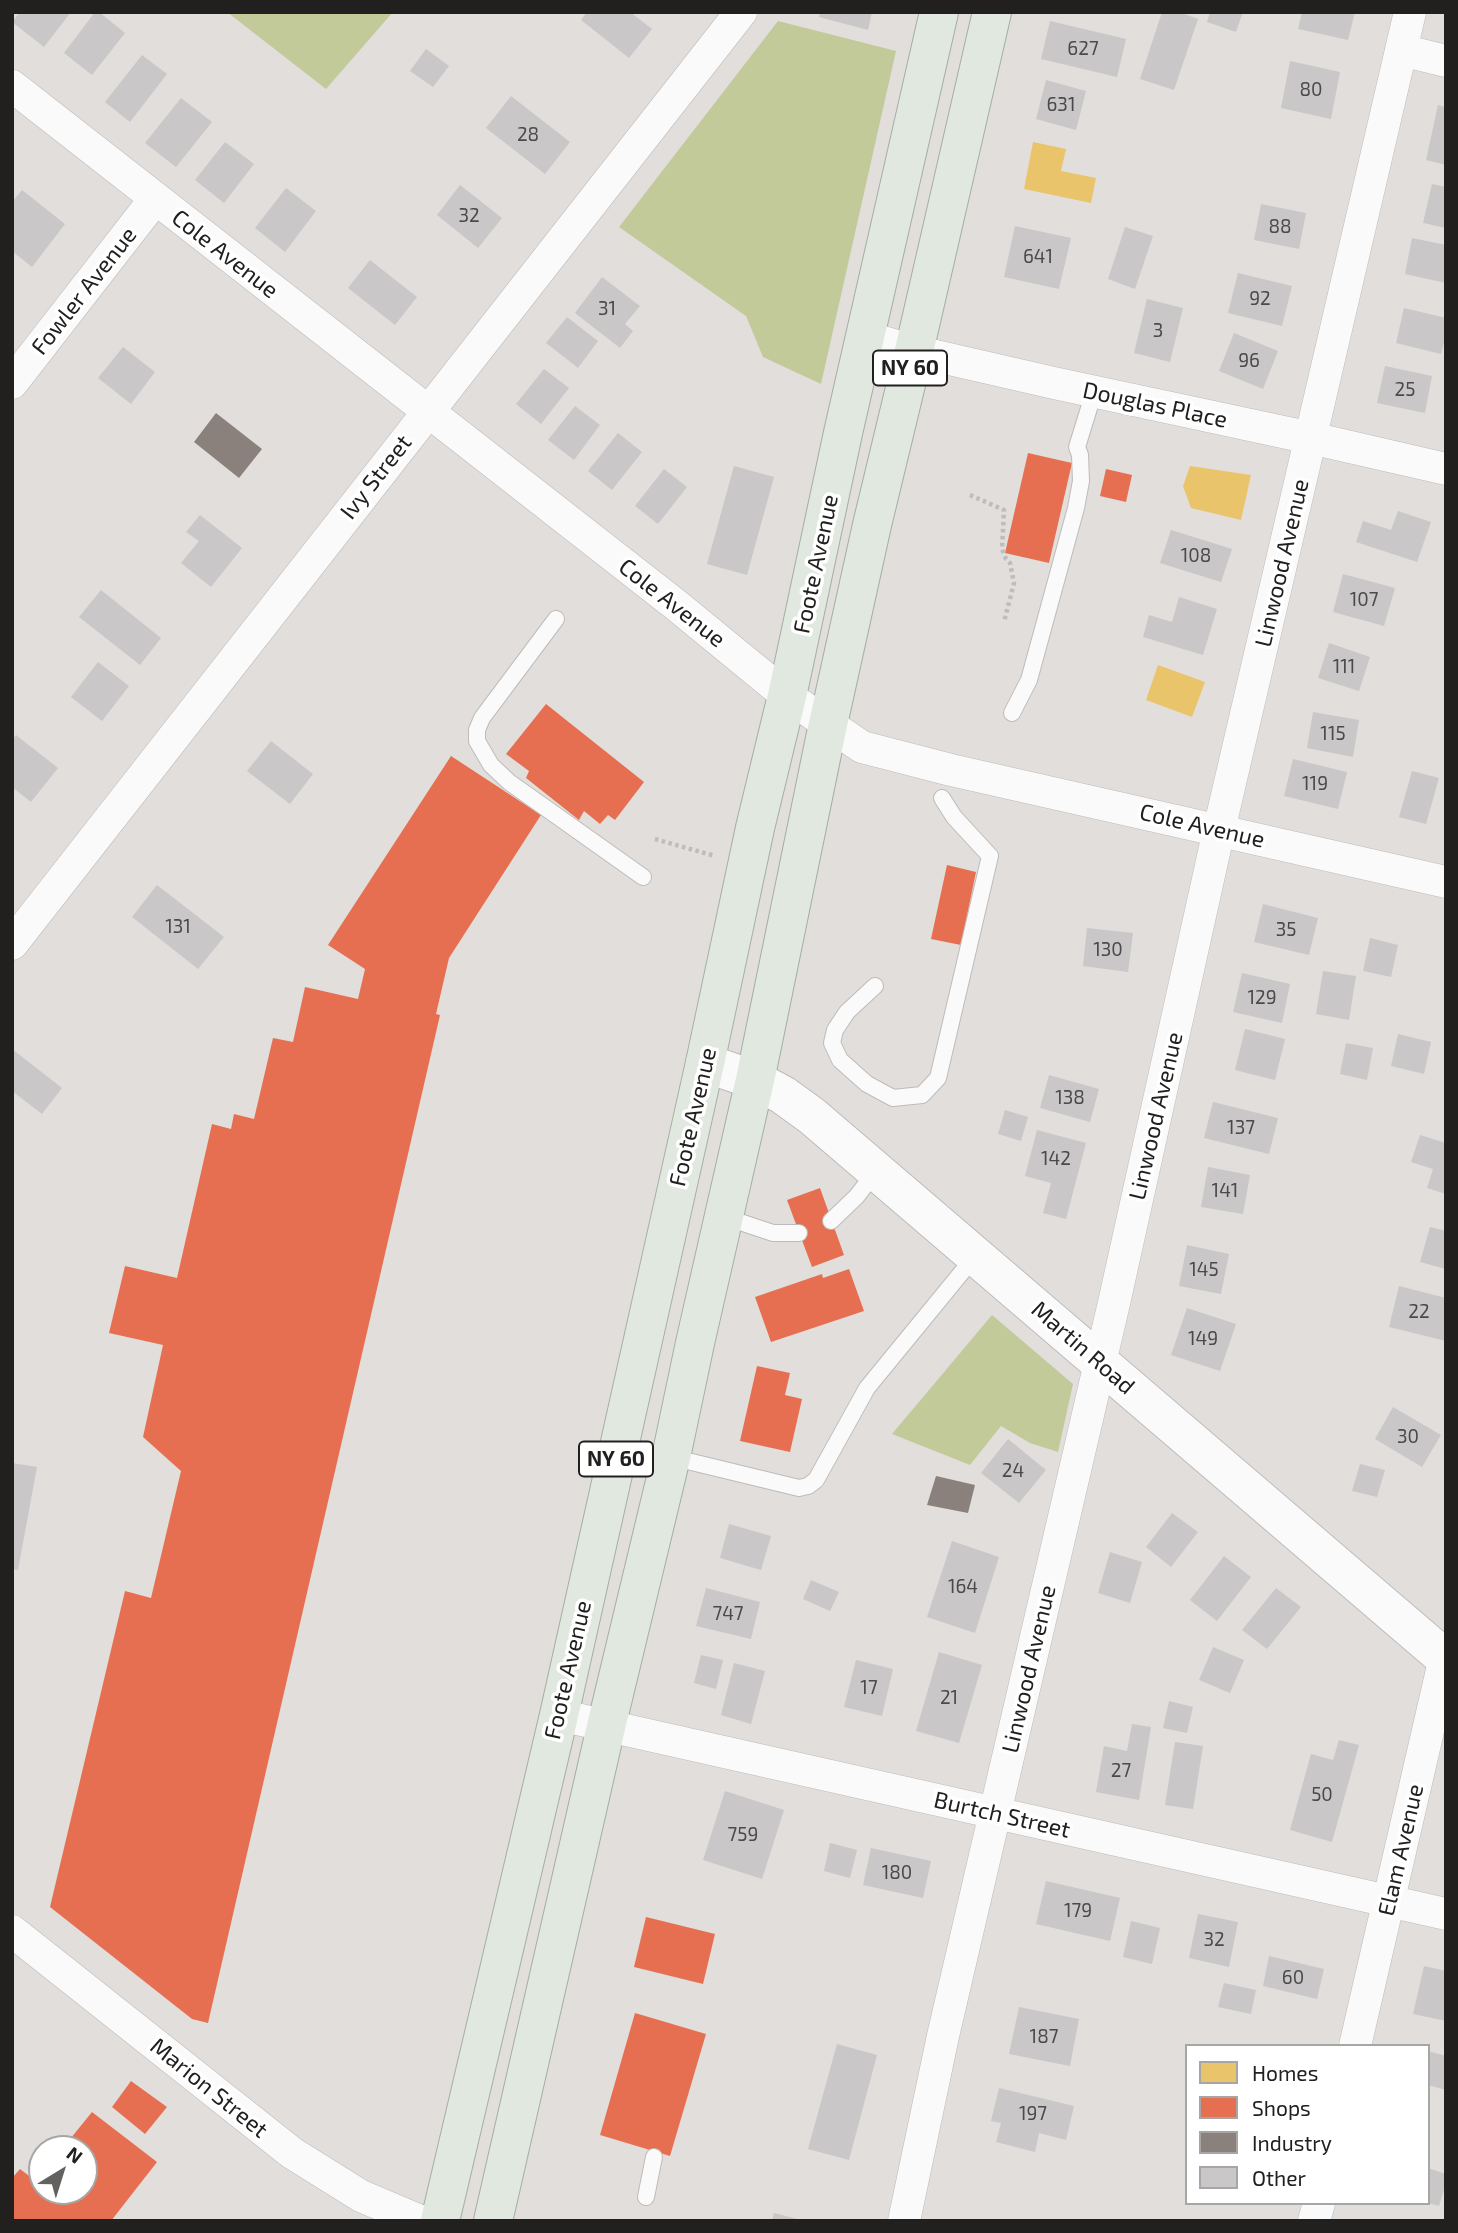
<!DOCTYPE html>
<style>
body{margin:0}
#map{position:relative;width:1458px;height:2233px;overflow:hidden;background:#e1dedc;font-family:"Exo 2",sans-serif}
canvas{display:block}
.frame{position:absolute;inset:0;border:14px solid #21201f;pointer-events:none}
.legend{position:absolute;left:1185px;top:2044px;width:245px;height:161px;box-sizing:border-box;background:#fff;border:2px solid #a6a6a5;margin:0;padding:9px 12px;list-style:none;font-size:21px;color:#21201f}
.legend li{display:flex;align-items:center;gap:14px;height:35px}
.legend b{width:35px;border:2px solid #a6a6a5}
.north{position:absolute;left:28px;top:2135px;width:70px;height:70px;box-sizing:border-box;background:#fff;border:2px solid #a6a6a5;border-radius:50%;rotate:38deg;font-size:19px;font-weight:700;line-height:28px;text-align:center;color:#21201f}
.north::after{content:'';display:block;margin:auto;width:24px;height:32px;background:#646261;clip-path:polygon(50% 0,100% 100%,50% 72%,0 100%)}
</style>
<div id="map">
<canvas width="1458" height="2233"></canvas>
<div class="frame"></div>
<ul class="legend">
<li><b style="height:19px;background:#e9c46a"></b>Homes</li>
<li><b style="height:19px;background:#e76f51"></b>Shops</li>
<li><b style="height:19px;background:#8a817c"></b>Industry</li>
<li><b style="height:19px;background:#c9c7c8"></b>Other</li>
</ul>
<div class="north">N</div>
</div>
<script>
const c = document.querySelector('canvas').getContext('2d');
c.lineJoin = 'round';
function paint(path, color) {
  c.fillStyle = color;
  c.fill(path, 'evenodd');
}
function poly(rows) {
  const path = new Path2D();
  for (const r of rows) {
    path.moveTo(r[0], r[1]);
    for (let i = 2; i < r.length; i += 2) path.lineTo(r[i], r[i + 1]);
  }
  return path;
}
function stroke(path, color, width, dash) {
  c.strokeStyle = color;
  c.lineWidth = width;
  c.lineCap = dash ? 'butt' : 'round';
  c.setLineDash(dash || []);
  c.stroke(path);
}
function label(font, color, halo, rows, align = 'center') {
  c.font = font + ' "Exo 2",sans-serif';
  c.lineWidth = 7;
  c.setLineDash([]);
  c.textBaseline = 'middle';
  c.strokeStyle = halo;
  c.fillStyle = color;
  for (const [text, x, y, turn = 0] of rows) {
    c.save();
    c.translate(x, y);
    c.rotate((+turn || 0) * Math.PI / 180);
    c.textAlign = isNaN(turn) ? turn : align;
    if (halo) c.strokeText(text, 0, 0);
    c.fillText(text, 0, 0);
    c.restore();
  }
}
paint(poly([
 [227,12,393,12,326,89],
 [778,21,896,51,821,384,763,357,746,316,619,227],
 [992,1315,1073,1384,1058,1452,1030,1443,1001,1426,970,1465,892,1434]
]), '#c3ca9a');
paint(poly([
 [1033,142,1066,149,1061,171,1096,178,1091,203,1024,189],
 [1190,466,1251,475,1241,520,1191,508,1183,486],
 [1158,665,1205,682,1192,717,1146,700]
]), '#e9c46a');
paint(poly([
 [1028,453,1072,463,1049,563,1005,553],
 [1106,469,1132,475,1126,502,1100,496],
 [546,704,644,782,615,820,608,815,600,824,584,811,579,820,526,778,529,771,506,754],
 [451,756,541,815,449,958,436,1014,440,1015,208,2023,192,2019,50,1907,125,1591,151,1598,181,1471,143,1437,163,1345,109,1333,125,1266,177,1278,212,1124,231,1129,234,1114,254,1119,273,1038,293,1042,305,987,358,999,365,969,328,945],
 [947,865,976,872,961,945,931,939],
 [820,1188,844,1255,812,1267,787,1200],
 [849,1269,864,1311,771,1342,755,1297,822,1274,823,1278],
 [757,1366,790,1373,785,1395,802,1399,790,1452,740,1441],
 [646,1917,715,1934,703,1984,634,1967],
 [635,2013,706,2034,670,2156,600,2135],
 [131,2081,167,2107,145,2134,112,2107],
 [92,2112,157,2162,111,2221,12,2221,12,2178,20,2169,37,2182,42,2175,42,2191,84,2191,84,2149,62,2149]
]), '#e76f51');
paint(poly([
 [216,413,262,449,239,478,194,442],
 [936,1476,975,1485,968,1513,927,1505]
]), '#8a817c');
paint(poly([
 [20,12,71,12,44,47,12,22],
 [95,12,99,12,125,33,92,75,64,53],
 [587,12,630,12,652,29,629,58,581,20],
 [820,12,872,12,868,30,819,17],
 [1162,12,1179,12,1198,19,1174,90,1140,79],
 [1210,12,1243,12,1236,32,1207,22],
 [1302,12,1355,12,1348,40,1298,29],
 [1050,21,1126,39,1117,77,1041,59],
 [426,49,449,66,433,87,410,71],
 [142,55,167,74,130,122,105,102],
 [1290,61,1340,72,1331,119,1281,108],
 [1046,80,1086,91,1076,130,1036,119],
 [511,96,570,142,545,174,486,128],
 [181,98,212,122,176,167,145,143],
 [1438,105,1446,107,1446,165,1426,160],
 [225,142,254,164,224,203,195,180],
 [1432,184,1446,187,1446,228,1423,223],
 [460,185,502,218,478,248,437,215],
 [286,188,316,211,285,252,255,228],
 [22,190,65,224,32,267,12,251,12,202],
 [1261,204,1306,213,1299,249,1254,240],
 [1015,226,1071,238,1059,289,1004,277],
 [1125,227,1153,236,1135,289,1108,279],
 [1412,238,1446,245,1446,283,1405,274],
 [370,260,417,297,395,325,348,288],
 [1238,273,1292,286,1282,326,1228,313],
 [602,277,640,306,625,324,633,331,620,348,575,313],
 [1147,299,1183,308,1170,362,1134,353],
 [1404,308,1446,318,1446,335,1441,354,1396,343],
 [567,317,598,341,578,368,546,343],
 [1234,333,1278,351,1263,389,1219,371],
 [123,347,155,372,131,404,98,378],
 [1385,366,1432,376,1425,413,1377,403],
 [544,369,569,388,541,424,516,404],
 [575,406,600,425,574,460,548,440],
 [618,433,642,452,612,490,588,471],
 [734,466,774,477,747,575,707,564],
 [664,469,687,487,658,524,635,506],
 [1398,511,1431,522,1417,562,1356,542,1363,521,1391,530],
 [200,515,242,548,211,587,181,563,199,541,186,532],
 [1171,530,1232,549,1221,582,1160,563],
 [1343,574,1395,588,1384,626,1333,612],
 [101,590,161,638,140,665,79,617],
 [1179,597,1217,609,1203,655,1143,637,1149,615,1172,622],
 [1329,643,1370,657,1359,691,1318,678],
 [98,662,129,686,102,721,71,697],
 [1313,712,1359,720,1353,757,1307,748],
 [16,735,58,768,31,802,12,787,12,740],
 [271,741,313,774,290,804,247,771],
 [1293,759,1347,772,1338,809,1284,796],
 [1412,771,1439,778,1426,824,1399,817],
 [157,885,224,937,198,969,132,917],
 [1263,904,1318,918,1309,955,1254,942],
 [1087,928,1133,933,1128,972,1083,966],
 [1370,938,1398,945,1391,977,1363,971],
 [1323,971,1356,976,1349,1020,1316,1014],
 [1242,973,1290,984,1282,1023,1233,1012],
 [1245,1029,1285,1039,1275,1080,1235,1070],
 [1398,1034,1431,1042,1424,1074,1391,1066],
 [1346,1043,1373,1048,1367,1080,1340,1074],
 [12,1049,62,1088,42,1114,12,1091],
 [1049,1075,1099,1089,1090,1122,1040,1108],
 [1213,1102,1278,1118,1269,1154,1204,1138],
 [1005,1110,1028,1117,1021,1141,998,1134],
 [1037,1130,1086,1143,1066,1219,1043,1213,1051,1183,1025,1176],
 [1420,1135,1446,1143,1446,1194,1427,1188,1433,1169,1411,1162],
 [1208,1167,1250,1175,1243,1214,1201,1207],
 [1430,1227,1446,1231,1446,1269,1420,1262],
 [1187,1245,1229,1254,1221,1294,1179,1286],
 [1399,1286,1446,1298,1446,1341,1389,1327],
 [1187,1308,1236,1324,1220,1371,1171,1355],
 [1393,1407,1441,1435,1422,1467,1375,1439],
 [1008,1439,1046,1470,1019,1503,981,1473],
 [12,1463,37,1467,18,1570,12,1569],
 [1360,1464,1385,1470,1377,1497,1352,1491],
 [1172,1513,1198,1532,1171,1567,1146,1547],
 [729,1524,771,1536,761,1570,720,1558],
 [952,1541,999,1557,975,1633,927,1617],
 [1110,1552,1142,1562,1130,1603,1098,1593],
 [1224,1556,1251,1577,1217,1621,1190,1600],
 [811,1580,839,1592,830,1611,803,1599],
 [706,1588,760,1602,751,1639,696,1626],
 [1276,1588,1301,1607,1267,1649,1242,1630],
 [1213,1647,1244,1660,1230,1693,1199,1680],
 [939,1652,982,1665,959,1743,916,1731],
 [701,1655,723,1660,716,1689,694,1683],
 [856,1660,893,1669,882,1716,844,1707],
 [734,1663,765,1671,751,1724,721,1715],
 [1169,1701,1193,1707,1187,1733,1163,1728],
 [1132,1724,1151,1727,1139,1800,1096,1792,1104,1746,1127,1751],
 [1339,1740,1359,1745,1332,1842,1290,1830,1311,1754,1333,1760],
 [1175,1742,1203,1746,1193,1809,1165,1805],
 [725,1791,784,1810,762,1879,703,1860],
 [830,1843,857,1850,850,1878,824,1871],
 [871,1848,931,1861,923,1898,863,1885],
 [1046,1881,1120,1898,1110,1941,1036,1924],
 [1198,1914,1238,1922,1229,1967,1189,1958],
 [1131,1921,1160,1928,1152,1964,1123,1957],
 [1269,1956,1324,1969,1317,1999,1263,1986],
 [1424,1966,1446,1971,1446,2021,1413,2014],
 [1224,1983,1256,1990,1251,2014,1218,2007],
 [1019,2007,1079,2019,1070,2066,1009,2054],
 [837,2044,877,2055,849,2160,808,2149],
 [1428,2051,1446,2056,1446,2090,1428,2085],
 [999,2088,1074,2106,1066,2140,1039,2133,1035,2152,996,2142,1001,2123,991,2121],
 [1428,2168,1446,2174,1446,2183,1439,2206,1428,2203],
 [774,2213,801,2220,801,2221,772,2221]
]), '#c9c7c8');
const service = poly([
 [556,619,482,718,477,730,477,741,491,765,509,782,643,877],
 [1012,713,1029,680,1076,508,1081,481,1080,455,1077,447,1094,392],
 [875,986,847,1012,835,1030,832,1043,840,1060,867,1084,893,1098,922,1095,938,1078,990,856,954,817,942,798],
 [725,1217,773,1233,799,1233],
 [831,1221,857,1196,876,1171],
 [671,1457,799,1488,808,1486,816,1480,867,1388,976,1255],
 [646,2197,654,2157]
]);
const minor = poly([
 [1401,50,1446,61],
 [12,86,676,605,787,696,862,747,951,770,1446,882],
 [866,337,914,351,1054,383,1311,438,1446,469],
 [12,383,155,199],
 [12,944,741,12],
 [559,1715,1446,1914],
 [12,1931,292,2153,361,2196,420,2221],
 [1355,2046,1446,1653],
 [904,2221,943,2036,1114,1303,1219,830,1410,12],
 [1314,2221,1319,2203]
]);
const tertiary = poly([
 [705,1063,755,1080,783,1095,812,1116,1446,1659]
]);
const trunk = poly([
 [440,2221,559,1715,705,1063,755,828,787,696,843,433,939,12],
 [493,2221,606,1727,671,1457,695,1343,755,1080,828,724,872,525,914,351,992,12]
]);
stroke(service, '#bdbcba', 18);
stroke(minor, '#bdbcba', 33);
stroke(tertiary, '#bdbcba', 40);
stroke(trunk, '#a4aea3', 40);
stroke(poly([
 [970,495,1004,510,1002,549,1006,559,1010,563,1014,583,1004,622],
 [655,839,715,856]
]), '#bdbdbc', 4.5, [3.5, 3.5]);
stroke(service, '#fafafa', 16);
stroke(minor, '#fafafa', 32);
stroke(tertiary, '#fafafa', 38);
stroke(trunk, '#e0e8e0', 38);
label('19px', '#4b4a49', null, [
 ["627",1083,49],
 ["80",1311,90],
 ["631",1061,105],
 ["28",528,135],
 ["32",469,216],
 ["88",1280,227],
 ["641",1038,257],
 ["92",1260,299],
 ["31",607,309],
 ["3",1158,331],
 ["96",1249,361],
 ["25",1405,390],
 ["108",1196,556],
 ["107",1364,600],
 ["111",1344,667],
 ["115",1333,734],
 ["119",1315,784],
 ["131",178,927],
 ["35",1286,930],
 ["130",1108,950],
 ["129",1262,998],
 ["138",1070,1098],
 ["137",1241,1128],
 ["142",1056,1159],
 ["141",1225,1191],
 ["145",1204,1270],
 ["22",1419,1312],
 ["149",1203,1339],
 ["30",1408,1437],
 ["24",1013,1471],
 ["164",963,1587],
 ["747",728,1614],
 ["17",869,1688],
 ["21",949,1698],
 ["27",1121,1771],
 ["50",1322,1795],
 ["759",743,1835],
 ["180",897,1873],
 ["179",1078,1911],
 ["32",1214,1940],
 ["60",1293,1978],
 ["187",1044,2037],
 ["197",1033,2114]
]);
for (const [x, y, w] of [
 [910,368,74],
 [616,1459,74]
]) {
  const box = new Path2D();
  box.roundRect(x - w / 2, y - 17.5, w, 35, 5);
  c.fillStyle = '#fff';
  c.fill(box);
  stroke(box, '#21201f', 2);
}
label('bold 21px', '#21201f', null, [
 ["NY 60",910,368],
 ["NY 60",616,1459]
]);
label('23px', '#21201f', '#fff', [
 ["Cole Avenue",225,254,38],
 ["Fowler Avenue",84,291,-52],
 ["Douglas Place",1155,405,12],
 ["Ivy Street",376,477,-52],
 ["Linwood Avenue",1282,563,-77],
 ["Foote Avenue",816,564,-78],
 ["Cole Avenue",672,603,38],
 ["Cole Avenue",1202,826,13],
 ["Linwood Avenue",1156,1116,-77],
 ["Foote Avenue",693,1117,-77],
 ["Martin Road",1083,1348,41],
 ["Linwood Avenue",1029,1669,-77],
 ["Foote Avenue",568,1670,-77],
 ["Burtch Street",1002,1815,13],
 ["Elam Avenue",1401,1850,-77],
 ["Marion Street",209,2088,39]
]);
</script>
